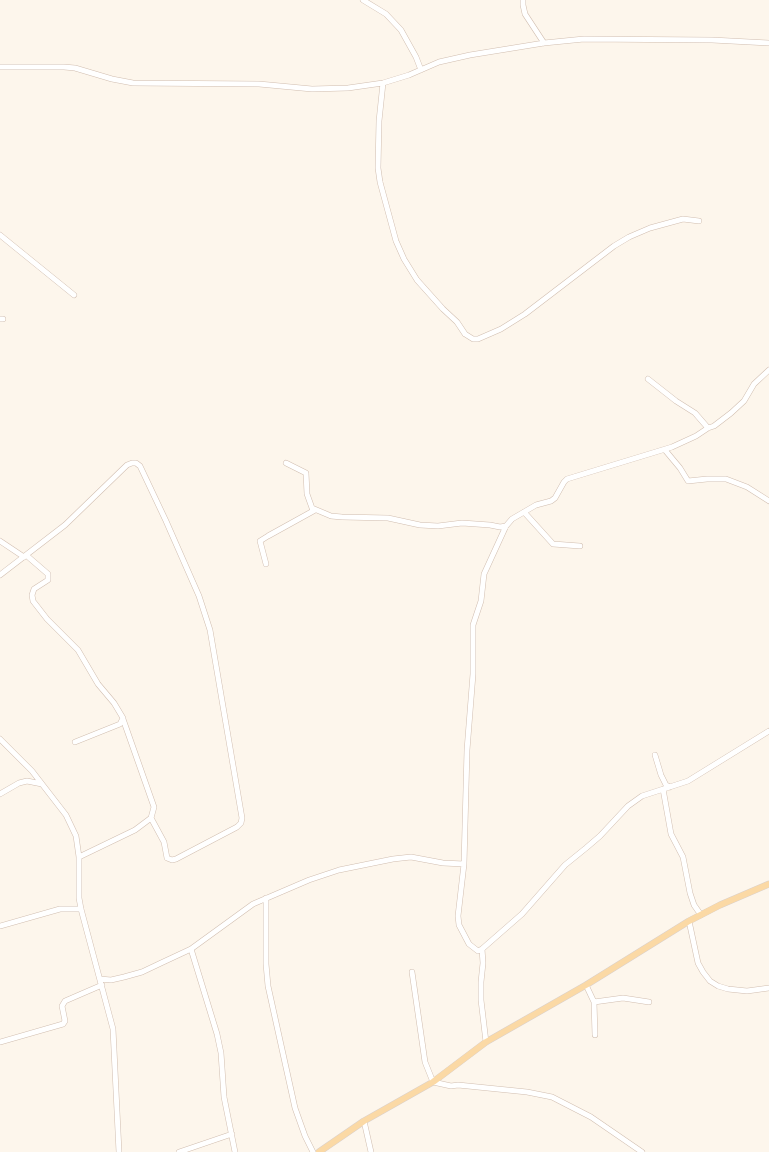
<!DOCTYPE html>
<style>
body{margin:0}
canvas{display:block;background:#fdf6ec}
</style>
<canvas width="769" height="1152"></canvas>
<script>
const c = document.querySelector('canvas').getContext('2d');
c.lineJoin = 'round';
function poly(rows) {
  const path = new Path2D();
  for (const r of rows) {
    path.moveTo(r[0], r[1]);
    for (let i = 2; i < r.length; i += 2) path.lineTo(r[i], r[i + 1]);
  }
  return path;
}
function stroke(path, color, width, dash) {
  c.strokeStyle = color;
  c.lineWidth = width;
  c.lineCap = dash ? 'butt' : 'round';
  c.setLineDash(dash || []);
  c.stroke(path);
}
const minor = poly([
 [363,0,386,14,401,30,416,57,421,70],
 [523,0,523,5,525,14,544,43],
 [0,67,64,67,75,68,112,79,133,83,259,84,312,89,348,88,383,83,409,75,439,62,470,55,544,43,584,39,712,40,769,43],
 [383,83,379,121,378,168,380,182,396,241,404,259,417,280,443,309,457,322,465,334,473,339,478,339,501,329,525,314,614,246,629,237,650,228,683,219,699,221],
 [0,235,74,295],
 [0,319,3,319],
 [648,379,676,401,695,413,708,428],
 [665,450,680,468,688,481,707,479,726,479,747,487,769,501],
 [286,463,306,473,307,494,312,508,331,516,342,517,388,518,420,525,438,526,462,523,490,525,500,527,506,526],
 [524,512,553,544,580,546],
 [0,541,24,557],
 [26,555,48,574,48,580,34,589,32,595,33,601,47,619,78,650,98,684,114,703,123,718,120,724,75,742],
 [266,564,260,541,268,536,315,510],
 [0,575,65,525,127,465,132,463,136,463,140,466,166,521,199,596,210,630,242,818,241,823,237,827,176,859,172,860,167,858,164,842,151,818,135,830,79,857],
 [123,719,154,807,151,818],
 [0,739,32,771,42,784,66,815,76,836,79,857,79,898,81,909,113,1029,119,1152],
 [655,755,661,775,666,785,670,787],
 [663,789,671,834,683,857,690,893,694,905,701,915],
 [0,794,19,783,27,781,42,784],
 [266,898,266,964,268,986,295,1108,305,1136,313,1152],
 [689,921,698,963,703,972,710,981,718,986,728,989,747,991,769,988],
 [0,926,60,909,81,909],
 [191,949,217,1034,221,1053,224,1097,235,1152],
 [482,949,478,951,469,944,459,925,458,916,464,864,467,750,473,674,473,625,481,601,484,574,506,526,512,519,536,505,551,501,555,498,564,482,567,479,672,447,696,436,708,428,714,426,731,413,744,401,754,384,769,370],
 [412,972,425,1062,433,1082,451,1086,458,1085,527,1092,552,1097,591,1117,642,1152],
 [100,979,111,980,124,977,142,972,161,963,191,949,253,904,309,880,339,870,393,859,411,857,443,863,464,864],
 [586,985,594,1002,623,998,649,1002],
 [594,1002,595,1035],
 [0,1042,63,1024,65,1021,62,1006,65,1001,102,985],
 [486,1042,481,1000,481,982,483,963,482,949,522,914,565,865,586,848,600,836,628,806,642,796,688,781,769,731],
 [364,1121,371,1152],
 [179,1152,232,1134]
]);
const major = poly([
 [319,1152,364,1121,433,1082,486,1042,586,985,689,921,720,905,769,884]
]);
stroke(minor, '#d1beb0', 6);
stroke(major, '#dad1cd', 7);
stroke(minor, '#fff', 5);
stroke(major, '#fbd9a5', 6);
</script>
